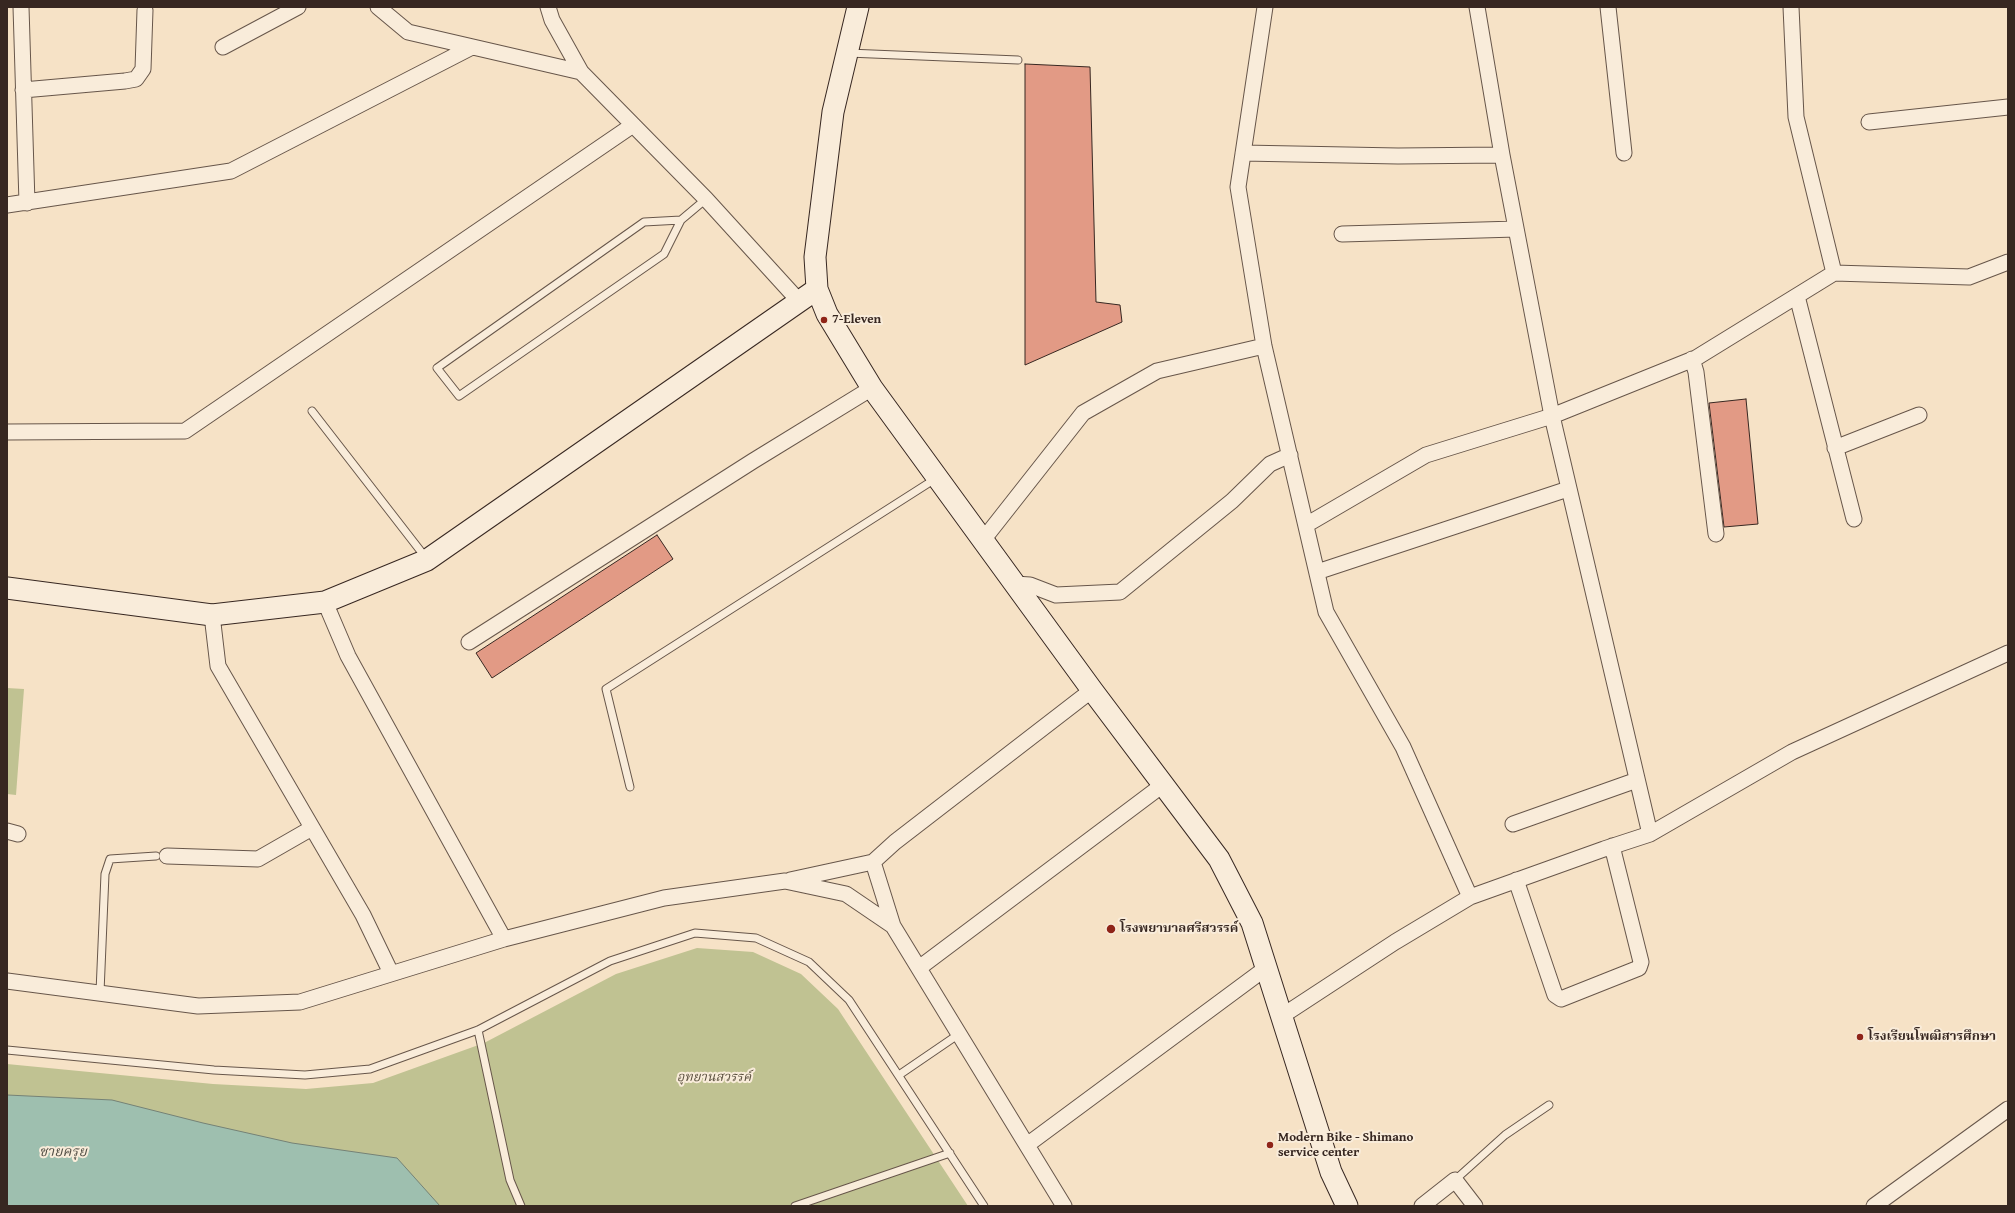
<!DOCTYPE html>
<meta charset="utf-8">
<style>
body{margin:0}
#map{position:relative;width:2015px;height:1213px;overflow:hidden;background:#f6e2c6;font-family:"Gentium Book Plus",serif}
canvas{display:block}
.frame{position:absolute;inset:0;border:8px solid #372721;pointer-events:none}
</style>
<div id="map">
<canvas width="2015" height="1213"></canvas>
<div class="frame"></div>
</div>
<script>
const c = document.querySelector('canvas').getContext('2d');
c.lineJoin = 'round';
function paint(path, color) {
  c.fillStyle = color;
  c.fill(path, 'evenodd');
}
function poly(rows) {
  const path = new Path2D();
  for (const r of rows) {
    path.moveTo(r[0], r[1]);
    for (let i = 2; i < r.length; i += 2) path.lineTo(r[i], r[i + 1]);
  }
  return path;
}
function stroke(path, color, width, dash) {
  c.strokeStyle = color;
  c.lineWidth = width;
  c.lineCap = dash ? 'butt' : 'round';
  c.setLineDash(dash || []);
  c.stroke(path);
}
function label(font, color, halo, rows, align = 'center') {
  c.font = font + ' "Gentium Book Plus","Noto Serif Thai",serif';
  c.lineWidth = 4;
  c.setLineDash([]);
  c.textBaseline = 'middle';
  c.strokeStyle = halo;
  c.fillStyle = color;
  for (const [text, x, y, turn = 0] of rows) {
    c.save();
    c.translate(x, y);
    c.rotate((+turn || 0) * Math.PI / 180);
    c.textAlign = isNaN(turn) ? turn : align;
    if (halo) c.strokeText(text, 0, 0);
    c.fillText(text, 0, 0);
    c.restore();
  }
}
paint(poly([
 [7,688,24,689,16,795,7,794],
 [697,948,753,952,801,974,838,1009,968,1206,7,1206,7,1064,213,1084,306,1089,373,1083,484,1043,616,974]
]), '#c0c292');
const water = poly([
 [7,1095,112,1100,203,1123,292,1143,397,1158,440,1206,7,1206,7,1095]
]);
paint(water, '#9ebfaf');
stroke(water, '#758276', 1);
const building = poly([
 [1025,64,1090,67,1096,302,1120,305,1122,322,1025,365,1025,64],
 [1746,399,1758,524,1724,527,1709,403,1746,399],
 [657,535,673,559,492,678,476,653,657,535]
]);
paint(building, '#e29a85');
stroke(building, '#372721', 1);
const lane = poly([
 [848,53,1018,60],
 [681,220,664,254,459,396,437,368,644,222,681,220,706,199],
 [312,411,426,558],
 [630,787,606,689,935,479],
 [100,992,105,874,110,859,156,856],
 [478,1030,510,1180,521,1206],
 [7,1050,214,1070,305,1075,370,1069,478,1030,610,961,695,933,756,938,809,962,849,1000,984,1206],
 [899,1075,959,1034],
 [1455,1180,1505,1135,1549,1105],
 [795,1206,950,1153]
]);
const street = poly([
 [21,7,27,203],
 [378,7,408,32,581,72],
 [548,7,552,20,581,72,706,199,798,300],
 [1265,7,1238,187,1264,346,1326,612,1403,747,1470,897],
 [1477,7,1502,155,1552,416,1650,834],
 [1608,7,1624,153],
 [1791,7,1796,117,1834,273],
 [223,47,298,7],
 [23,90,125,81,136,79,143,69,145,10],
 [1869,122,2008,107],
 [1243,153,1398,156,1502,155],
 [7,205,231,171,472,47],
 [1342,234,1516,229],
 [1797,296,1854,519],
 [1692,359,1696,372,1716,534],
 [7,432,185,431,633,125],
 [1835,448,1919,415],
 [1306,525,1426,455,1552,416,1696,358,1834,273,1969,277,2008,262],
 [983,540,1083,413,1157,371,1264,346],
 [1317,572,1568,489],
 [1015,584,1030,585,1056,595,1120,592,1232,501,1270,464,1290,455],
 [325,602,348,656,504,939],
 [212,615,218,666,363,915,391,973],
 [469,642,753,461,872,388],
 [1513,824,1637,780],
 [7,831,18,834],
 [167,856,258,859,312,828],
 [873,862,893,926],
 [790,880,873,862,895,842,1092,690],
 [1516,880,1555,995,1561,999,1639,968,1641,962,1612,846],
 [919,968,1164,784],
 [7,981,198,1006,300,1002,504,939,664,898,785,881,846,894,893,926,1064,1206],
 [1282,1016,1395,942,1470,897,1604,849,1650,834,1792,752,2008,653],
 [1027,1145,1266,968],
 [1422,1206,1455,1180,1475,1206],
 [1874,1206,2008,1109]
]);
const secondary = poly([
 [858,7,833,112,815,257,817,289,827,314,872,388,1092,690,1219,859,1252,923,1331,1172,1347,1206],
 [7,588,212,615,325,602,427,560,817,289]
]);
stroke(lane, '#67564a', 9);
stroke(street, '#67564a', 17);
stroke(secondary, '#372721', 23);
stroke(lane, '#f9ecda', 7);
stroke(street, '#f9ecda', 15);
stroke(secondary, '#f9ecda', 21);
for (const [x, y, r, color] of [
 [824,320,4,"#8f2418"],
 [1111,929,5,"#8f2418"],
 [1860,1037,4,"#8f2418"],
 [1270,1145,4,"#8f2418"]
]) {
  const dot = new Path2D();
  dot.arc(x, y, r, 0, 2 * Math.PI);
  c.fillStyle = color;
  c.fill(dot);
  stroke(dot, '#f9ecda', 1.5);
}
label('bold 13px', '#372721', '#f9ecda', [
 ["7-Eleven",832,320],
 ["โรงพยาบาลศรีสวรรค์",1120,929],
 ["โรงเรียนโพฒิสารศึกษา",1868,1037],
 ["Modern Bike - Shimano",1278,1138],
 ["service center",1278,1153]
], 'left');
label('italic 13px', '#594e3d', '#f9ecda', [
 ["อุทยานสวรรค์",714,1078]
]);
label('italic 14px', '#514d44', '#f9ecda', [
 ["ชายครุย",63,1152]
]);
</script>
